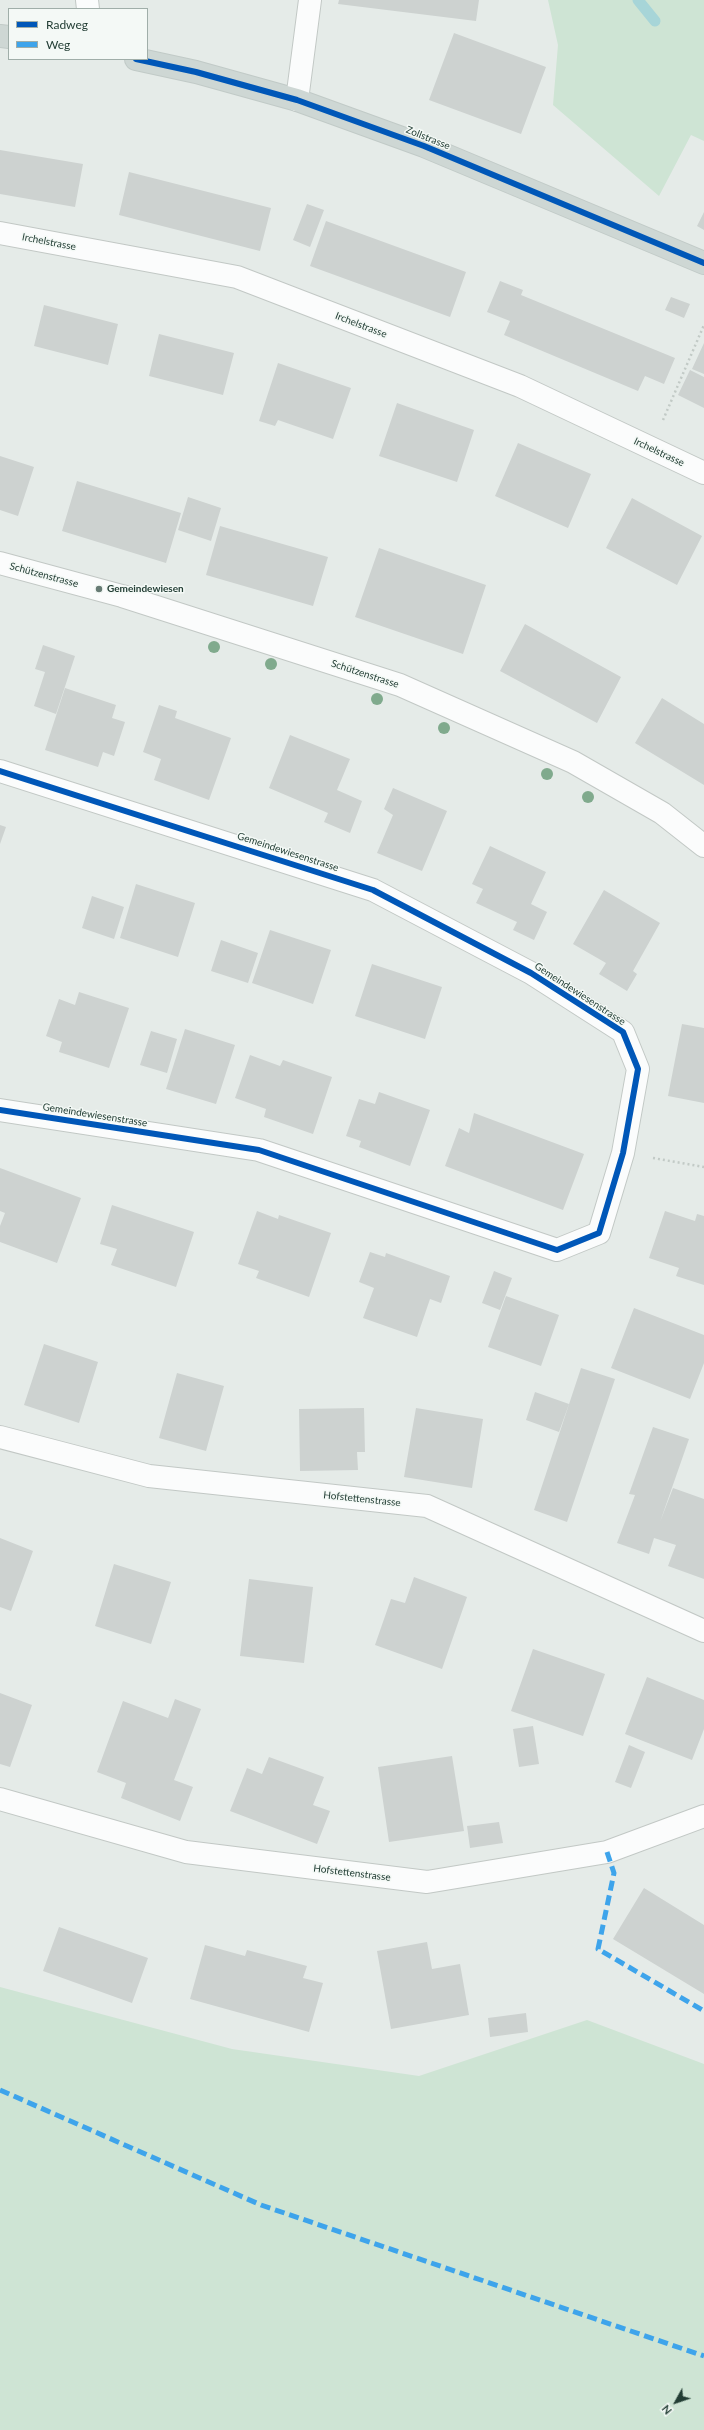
<!DOCTYPE html>
<meta charset="utf-8">
<style>
body{margin:0}
#map{position:relative;width:704px;height:2430px;overflow:hidden;background:#e5ebe8;font-family:Lato,sans-serif}
canvas{display:block}
.legend{position:absolute;left:8px;top:8px;width:140px;height:52px;box-sizing:border-box;background:#f4f9f6;border:1px solid #a0aea9;margin:0;padding:5px 7px;list-style:none;font-size:12px;color:#233e35}
.legend li{display:flex;align-items:center;gap:8px;height:20px}
.legend b{width:20px;border:1px solid #a0aea9}
.north{position:absolute;left:656px;top:2382px;width:40px;height:40px;-webkit-text-stroke:3px #f4f9f6;paint-order:stroke;rotate:230deg;font-size:11px;font-weight:700;line-height:16px;text-align:center;color:#233e35}
.north::after{content:'';display:block;margin:auto;width:14px;height:18px;background:#233e35;clip-path:polygon(50% 0,100% 100%,50% 72%,0 100%)}
</style>
<div id="map">
<canvas width="704" height="2430"></canvas>
<ul class="legend">
<li><b style="height:5px;background:#0057b8"></b>Radweg</li>
<li><b style="height:5px;background:#3ea4eb"></b>Weg</li>
</ul>
<div class="north">N</div>
</div>
<script>
const c = document.querySelector('canvas').getContext('2d');
c.lineJoin = 'round';
function paint(path, color) {
  c.fillStyle = color;
  c.fill(path, 'evenodd');
}
function poly(rows) {
  const path = new Path2D();
  for (const r of rows) {
    path.moveTo(r[0], r[1]);
    for (let i = 2; i < r.length; i += 2) path.lineTo(r[i], r[i + 1]);
  }
  return path;
}
function stroke(path, color, width, dash) {
  c.strokeStyle = color;
  c.lineWidth = width;
  c.lineCap = dash ? 'butt' : 'round';
  c.setLineDash(dash || []);
  c.stroke(path);
}
function label(font, color, halo, rows, align = 'center') {
  c.font = font + ' Lato,sans-serif';
  c.lineWidth = 3;
  c.setLineDash([]);
  c.textBaseline = 'middle';
  c.strokeStyle = halo;
  c.fillStyle = color;
  for (const [text, x, y, turn = 0] of rows) {
    c.save();
    c.translate(x, y);
    c.rotate((+turn || 0) * Math.PI / 180);
    c.textAlign = isNaN(turn) ? turn : align;
    if (halo) c.strokeText(text, 0, 0);
    c.fillText(text, 0, 0);
    c.restore();
  }
}
paint(poly([
 [548,0,704,0,704,141,691,135,659,196,553,105,558,45],
 [0,1987,232,2049,419,2076,587,2020,704,2064,704,2430,0,2430]
]), '#cee4d4');
stroke(poly([
 [638,0,655,21]
]), '#a7d5d8', 11);
paint(poly([
 [339,0,479,0,476,21,338,4],
 [454,33,546,67,521,134,429,100],
 [0,150,83,164,75,207,0,194],
 [129,172,271,208,260,251,119,215],
 [307,204,324,210,310,247,293,240],
 [704,212,704,230,697,226],
 [326,221,466,272,450,317,310,266],
 [500,281,523,290,521,295,675,358,664,384,645,376,638,391,504,335,510,321,487,312],
 [671,297,690,304,684,318,665,310],
 [44,305,118,324,108,365,34,346],
 [159,334,234,353,223,395,149,376],
 [704,343,704,374,692,369],
 [278,363,351,388,333,439,278,420,275,426,259,421],
 [690,370,704,377,704,408,678,395],
 [397,403,474,430,457,482,379,456],
 [518,443,591,474,568,528,495,496],
 [0,456,34,467,18,516,0,510],
 [77,481,181,513,166,563,62,531],
 [188,497,221,508,211,541,178,530],
 [632,498,702,536,677,585,606,548],
 [220,526,328,557,313,606,206,575],
 [379,548,486,585,463,654,355,617],
 [525,624,621,677,597,723,500,671],
 [43,645,75,656,56,714,34,706,45,672,35,669],
 [65,688,116,705,112,718,125,722,114,756,103,752,98,767,45,750],
 [662,698,704,724,704,785,635,743],
 [159,705,177,711,175,718,231,738,209,800,154,780,161,759,143,752],
 [290,735,350,759,337,790,362,801,350,833,324,822,328,813,269,788],
 [393,788,447,811,422,871,377,853,393,815,384,809],
 [0,825,6,827,0,844],
 [490,846,546,872,531,904,547,912,534,940,513,930,517,922,476,903,483,889,472,884],
 [136,884,195,903,178,957,120,938],
 [604,890,660,923,633,971,637,974,627,991,599,974,606,963,573,944],
 [92,896,124,907,114,939,82,928],
 [270,930,331,950,313,1004,252,983],
 [221,940,258,953,248,983,211,971],
 [372,964,442,987,425,1039,355,1016],
 [79,992,129,1008,109,1068,59,1052,62,1042,46,1036,59,999,75,1005],
 [682,1024,704,1028,704,1103,668,1096],
 [185,1029,235,1045,216,1104,166,1089],
 [151,1031,177,1039,167,1073,140,1065],
 [250,1055,280,1066,283,1060,332,1077,313,1134,264,1117,266,1109,235,1098],
 [379,1092,430,1110,410,1166,359,1147,361,1141,346,1136,359,1099,375,1104],
 [474,1113,584,1154,563,1210,445,1166,459,1128,469,1133],
 [0,1168,81,1198,57,1263,0,1242,0,1226,5,1213,0,1211],
 [112,1205,194,1232,176,1287,111,1265,117,1249,100,1244],
 [257,1211,278,1219,279,1215,331,1233,309,1297,256,1278,259,1271,238,1264],
 [665,1211,695,1221,697,1214,704,1216,704,1285,676,1276,679,1268,649,1258],
 [370,1252,385,1257,386,1253,450,1276,441,1303,430,1299,417,1337,363,1318,374,1288,359,1282],
 [494,1271,512,1278,500,1310,482,1303],
 [506,1296,559,1315,541,1366,488,1347],
 [634,1308,704,1335,704,1363,690,1399,611,1368],
 [44,1344,98,1362,79,1423,24,1405],
 [581,1368,615,1379,567,1522,534,1510],
 [177,1373,224,1386,206,1451,159,1438],
 [535,1392,569,1404,559,1432,526,1420],
 [364,1408,365,1452,357,1452,358,1470,300,1471,299,1409],
 [416,1408,483,1419,472,1488,404,1477],
 [653,1427,689,1439,660,1522,673,1488,704,1499,704,1579,668,1566,676,1545,654,1538,649,1554,617,1543,635,1495,629,1494],
 [0,1538,33,1551,11,1611,0,1607],
 [114,1564,171,1582,151,1644,95,1626],
 [414,1577,467,1597,442,1669,375,1645,391,1599,405,1603],
 [249,1579,313,1587,304,1663,240,1656],
 [533,1649,605,1674,583,1736,511,1711],
 [647,1677,704,1700,704,1729,692,1760,625,1734],
 [0,1693,32,1705,10,1767,0,1764],
 [175,1699,201,1709,174,1780,193,1787,180,1821,121,1798,126,1783,97,1772,123,1701,168,1718],
 [533,1726,539,1764,519,1767,513,1729],
 [629,1745,645,1752,631,1788,615,1782],
 [452,1756,464,1831,389,1842,378,1767],
 [269,1757,324,1777,313,1805,330,1811,317,1844,230,1811,247,1768,262,1774],
 [499,1822,503,1843,470,1848,467,1826],
 [644,1888,704,1925,704,1994,613,1939],
 [59,1927,148,1958,132,2003,43,1971],
 [427,1942,432,1969,460,1964,469,2015,391,2029,377,1951],
 [205,1945,245,1956,247,1950,307,1966,303,1978,323,1983,309,2032,190,1999],
 [526,2013,528,2032,490,2037,488,2018]
]), '#cdd2d0');
const service = poly([
 [87,0,88,9]
]);
const minor = poly([
 [297,100,310,0],
 [0,233,237,277,520,386,704,473],
 [0,563,122,596,400,685,573,762,662,813,704,846],
 [0,771,373,890,531,973,623,1032,638,1069,623,1153,599,1233,557,1250,259,1150,0,1110],
 [0,1437,149,1476,427,1506,704,1631],
 [0,1799,186,1852,427,1882,607,1852,704,1816]
]);
const primary = poly([
 [0,36,9,37],
 [136,59,196,72,297,100,424,146,704,263]
]);
stroke(service, '#c2c8c5', 24);
stroke(minor, '#c2c8c5', 24);
stroke(primary, '#c1cac7', 24);
stroke(poly([
 [663,420,704,325],
 [653,1158,704,1167]
]), '#c2cac6', 2.5, [2, 3]);
stroke(service, '#fbfcfc', 22);
stroke(minor, '#fbfcfc', 22);
stroke(primary, '#ced7d4', 22);
stroke(poly([
 [607,1852,614,1873,598,1949,704,2011],
 [0,2090,261,2205,704,2356]
]), '#3ea4eb', 5, [10, 5]);
stroke(poly([
 [136,59,196,72,297,100,424,146,704,263],
 [0,771,373,890,531,973,623,1032,638,1069,623,1153,599,1233,557,1250,259,1150,0,1110]
]), '#0057b8', 6);
c.fillStyle = '#80aa8d';
for (const [x, y] of [
 [214,647],
 [271,664],
 [377,699],
 [444,728],
 [547,774],
 [588,797]
]) {
  c.beginPath();
  c.arc(x, y, 6, 0, 2 * Math.PI);
  c.fill();
}
for (const [x, y, r, color] of [
 [99,589,4,"#677b74"]
]) {
  const dot = new Path2D();
  dot.arc(x, y, r, 0, 2 * Math.PI);
  c.fillStyle = color;
  c.fill(dot);
  stroke(dot, '#f4f9f6', 1.5);
}
label('10px', '#233e35', '#f4f9f6', [
 ["Zollstrasse",428,138,22],
 ["Irchelstrasse",49,242,11],
 ["Irchelstrasse",361,325,21],
 ["Irchelstrasse",659,452,25],
 ["Schützenstrasse",44,575,15],
 ["Schützenstrasse",365,674,18],
 ["Gemeindewiesenstrasse",288,852,18],
 ["Gemeindewiesenstrasse",580,994,33],
 ["Gemeindewiesenstrasse",95,1115,9],
 ["Hofstettenstrasse",362,1499,6],
 ["Hofstettenstrasse",352,1873,7]
]);
label('bold 10px', '#233e35', '#f4f9f6', [
 ["Gemeindewiesen",107,589]
], 'left');
</script>
